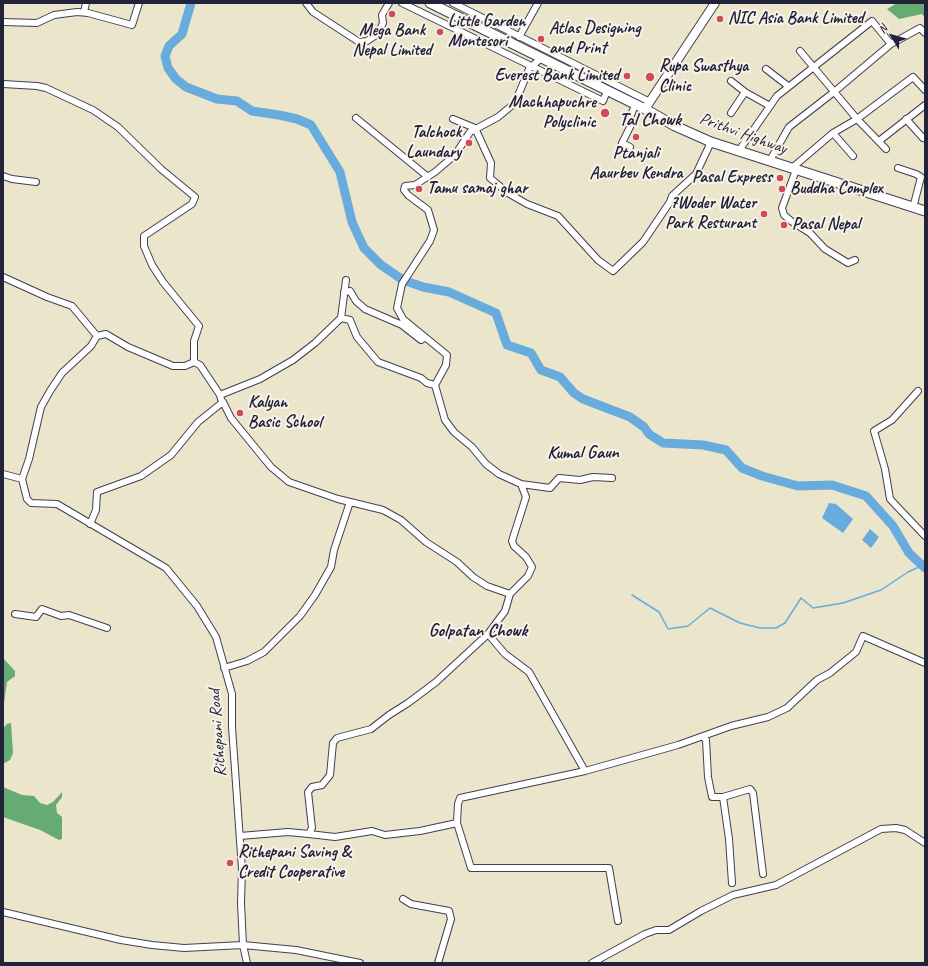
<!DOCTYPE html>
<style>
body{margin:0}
#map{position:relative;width:928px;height:966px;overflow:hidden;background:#ebe6cb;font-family:Caveat,sans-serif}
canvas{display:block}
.frame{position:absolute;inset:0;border:4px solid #22223b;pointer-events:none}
.north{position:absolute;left:872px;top:16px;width:40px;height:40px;-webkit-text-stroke:3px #f7f3e8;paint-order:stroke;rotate:307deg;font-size:11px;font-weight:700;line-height:16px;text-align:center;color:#22223b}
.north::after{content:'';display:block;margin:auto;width:14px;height:18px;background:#22223b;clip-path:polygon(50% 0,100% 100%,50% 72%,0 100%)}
</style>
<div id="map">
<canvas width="928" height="966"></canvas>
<div class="frame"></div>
<div class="north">N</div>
</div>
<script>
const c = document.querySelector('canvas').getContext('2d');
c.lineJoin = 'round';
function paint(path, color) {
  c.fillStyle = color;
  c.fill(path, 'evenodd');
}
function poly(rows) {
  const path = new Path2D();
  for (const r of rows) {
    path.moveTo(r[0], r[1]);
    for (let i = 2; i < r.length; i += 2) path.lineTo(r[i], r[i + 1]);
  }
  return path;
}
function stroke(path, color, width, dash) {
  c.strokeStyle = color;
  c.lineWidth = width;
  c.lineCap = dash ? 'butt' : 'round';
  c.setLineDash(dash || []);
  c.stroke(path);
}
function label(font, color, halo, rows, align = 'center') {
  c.font = font + ' Caveat,sans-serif';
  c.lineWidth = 4;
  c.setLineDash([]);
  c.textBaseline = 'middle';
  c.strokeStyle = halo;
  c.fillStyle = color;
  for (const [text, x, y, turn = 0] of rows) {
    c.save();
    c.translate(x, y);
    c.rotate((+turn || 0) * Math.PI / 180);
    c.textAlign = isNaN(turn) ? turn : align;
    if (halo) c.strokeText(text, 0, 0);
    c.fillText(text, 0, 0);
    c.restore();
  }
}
paint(poly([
 [897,3,925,3,925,18,922,14,899,19,887,9],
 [3,658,15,671,15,676,7,682,3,710,4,727,7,724,11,723,13,753,10,760,3,764],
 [3,787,22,795,34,796,40,803,47,805,53,802,62,792,62,797,56,805,57,813,62,817,62,839,59,840,40,830,3,817]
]), '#66ab71');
paint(poly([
 [829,503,836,504,853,519,843,533,822,518],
 [870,529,879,537,871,548,862,540]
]), '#68abdd');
stroke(poly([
 [632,595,659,612,668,629,688,626,710,608,740,623,760,628,776,628,785,623,801,598,813,608,843,603,881,590,908,572,919,567,925,570]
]), '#68abdd', 1.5);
stroke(poly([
 [191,3,182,34,169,46,165,56,168,68,176,79,186,87,217,99,237,101,252,111,279,115,297,119,311,125,340,172,352,222,357,233,364,248,381,265,403,280,423,287,449,292,496,313,507,345,531,353,541,370,560,377,574,393,583,399,630,417,644,427,649,434,663,443,703,445,726,450,742,468,762,476,798,486,832,485,866,496,893,526,909,553,925,568]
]), '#68abdd', 9);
const minor = poly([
 [306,3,313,12,359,42,367,41,378,34,383,23,382,15,389,3],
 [402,3,603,101,607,91],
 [453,3,650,102],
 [84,12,86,3],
 [3,22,37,23,54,15,77,12,88,13,132,25,139,3],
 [519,37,538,3],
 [800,51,857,119,886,149],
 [766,69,788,86],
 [731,81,745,92,770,106],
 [3,84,37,86,46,88,93,110,118,127,161,169,195,197,192,204,144,236,144,246,152,265,163,282,199,326,194,341,194,362],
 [731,113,745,92],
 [356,118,428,177],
 [453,119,475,128,491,163,490,178,508,193,527,204,558,216,598,260,613,271,643,242,670,202,672,196,696,174,711,142],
 [906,119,923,138],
 [833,133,853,156],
 [879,141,925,105],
 [630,147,622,143,632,123,629,120,635,105],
 [738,152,777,96,872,21,891,44],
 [769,162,789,127,834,92,891,44,920,28,925,33],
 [792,168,833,133,857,119,913,77,925,90],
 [898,168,916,174,921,177,913,208],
 [796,170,782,208,784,215,791,221,810,233,825,249,848,263,855,260],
 [3,176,12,179,36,182],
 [3,277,47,297,72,306,97,336],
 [346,280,341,318,350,320,357,337,378,362,421,378,427,383,435,385,445,420,454,432,472,447,486,464,499,474,521,484,550,488,559,478,580,480,593,477,612,478],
 [344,292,350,291,356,301,365,309,402,325,421,340,425,337,447,355,446,365,435,385],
 [425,337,403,319,397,308,402,284,430,241,434,230,428,210,408,195,404,190,405,186,415,185,435,172,455,155,470,132,498,117,515,103,529,69,540,59],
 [918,391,892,420,874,431,885,469,890,499,925,536],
 [221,399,220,395,260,379,293,360,315,343,341,318],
 [3,474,22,479,27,499,31,503,57,504,166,568,197,606,216,637,232,694,232,727,242,869,241,903,243,945,247,963],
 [22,479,29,459,41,407,50,391,62,373,91,346,97,336,106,334,128,347,173,366,185,366,194,362,200,365,220,395],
 [90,524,96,510,97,492,141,476,171,455,198,422,223,402,231,418,271,467,289,482,338,499,383,510,401,520,426,542,457,562,473,577,487,586,510,594,505,611,488,634,436,682,408,703,389,715,371,729,337,738,333,743,330,775,322,785,312,787,308,792,312,828,309,834,288,832,240,836],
 [510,594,528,576,532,567,526,557,514,546,512,541,526,497,521,484],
 [15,614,36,617,42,609,61,616,69,615,107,628],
 [488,634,505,654,529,672,585,771],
 [224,668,247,661,264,652,300,616,315,595,331,567,334,550,350,502],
 [703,737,706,740,708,777,712,797,723,797,729,839,732,883],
 [723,797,750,789,753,793,763,874],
 [457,823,471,868,609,868,618,921],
 [309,834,335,837,372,831,385,835,420,831,457,823,458,804,460,798,585,771,678,745,731,726,768,717,787,708,817,680,830,673,856,652,863,636,925,663],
 [403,899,411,904,449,911,451,919,438,963],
 [3,912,121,940,152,945,184,948,243,945,296,950,360,963],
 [592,963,645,934,656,930,669,930,701,911,733,895,776,885,881,829,896,828,905,830,925,843]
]);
const major = poly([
 [645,109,715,3]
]);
const highway = poly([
 [430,3,645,109,675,126,711,142,925,211]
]);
stroke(minor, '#403f51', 8);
stroke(major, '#403f51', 10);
stroke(highway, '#403f51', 11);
stroke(minor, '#fff', 6);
stroke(major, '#fff', 8);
stroke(highway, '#fff', 9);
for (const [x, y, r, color] of [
 [392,14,4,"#d1495b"],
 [720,19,4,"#d1495b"],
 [440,32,4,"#d1495b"],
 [541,39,4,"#d1495b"],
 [627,76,4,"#d1495b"],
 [650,77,5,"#d1495b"],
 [605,113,5,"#d1495b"],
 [636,137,4,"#d1495b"],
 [469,143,4,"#d1495b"],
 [780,178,4,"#d1495b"],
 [419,189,4,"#d1495b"],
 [782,189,4,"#d1495b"],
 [764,214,4,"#d1495b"],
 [784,225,4,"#d1495b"],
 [240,413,4,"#d1495b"],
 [230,863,4,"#d1495b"]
]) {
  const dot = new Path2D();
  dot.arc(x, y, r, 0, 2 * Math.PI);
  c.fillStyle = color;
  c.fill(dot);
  stroke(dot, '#f7f3e8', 1.5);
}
label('bold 17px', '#22223b', '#f7f3e8', [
 ["NIC Asia Bank Limited",728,19],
 ["Little Garden",448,22],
 ["Montesori",448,42],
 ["Atlas Designing",549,29],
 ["and Print",549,49],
 ["Mega Bank",392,31,"center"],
 ["Nepal Limited",392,51,"center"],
 ["Rupa Swasthya",659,67],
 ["Clinic",659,87],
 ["Everest Bank Limited",619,76,"right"],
 ["Machhapuchre",596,103,"right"],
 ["Polyclinic",596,123,"right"],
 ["Talchock",461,133,"right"],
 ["Laundary",461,153,"right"],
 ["Ptanjali",636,154,"center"],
 ["Aaurbev Kendra",636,174,"center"],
 ["Pasal Express",772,178,"right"],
 ["Tamu samaj ghar",427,189],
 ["Buddha Complex",790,189],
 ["7Woder Water",756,204,"right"],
 ["Park Resturant",756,224,"right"],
 ["Pasal Nepal",792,225],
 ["Kalyan",248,403],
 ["Basic School",248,423],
 ["Rithepani Saving &",238,853],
 ["Credit Cooperative",238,873]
], 'left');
label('17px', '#22223b', '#f7f3e8', [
 ["Prithvi Highway",743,134,20],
 ["Rithepani Road",218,733,-94]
]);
label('bold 18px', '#22223b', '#f7f3e8', [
 ["Tal Chowk",650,120],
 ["Kumal Gaun",583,453],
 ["Golpatan Chowk",478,631]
]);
</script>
